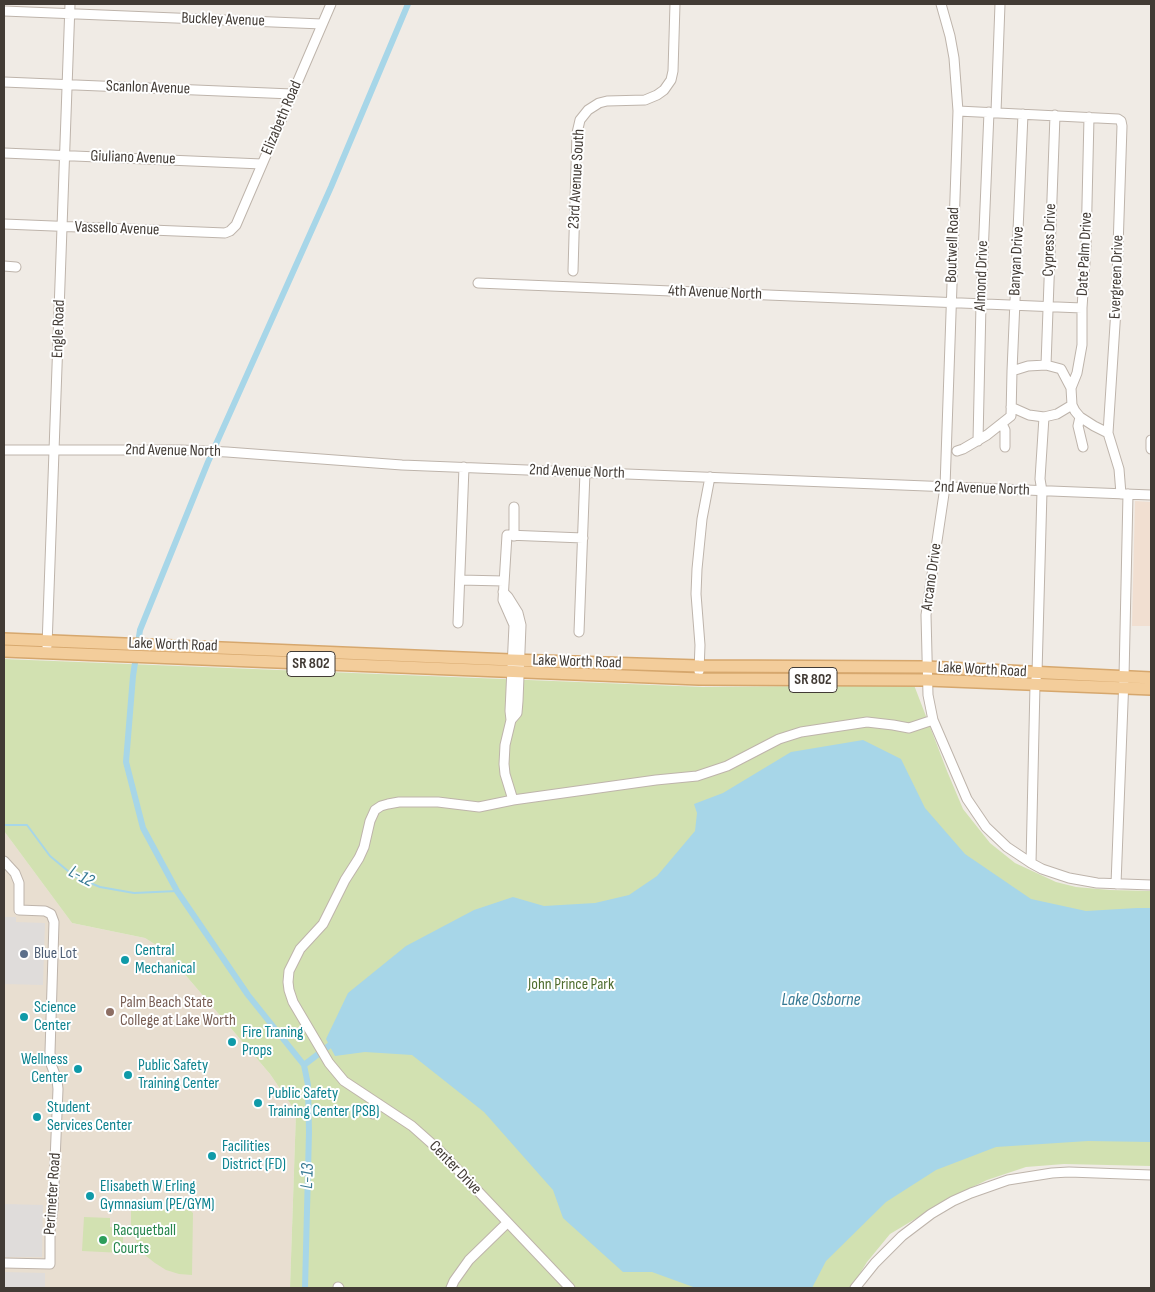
<!DOCTYPE html>
<style>
body{margin:0}
#map{position:relative;width:1155px;height:1292px;overflow:hidden;background:#f0ebe5;font-family:"Sofia Sans Condensed",sans-serif}
canvas{display:block}
.frame{position:absolute;inset:0;border:5px solid #423b35;pointer-events:none}
</style>
<div id="map">
<canvas width="1155" height="1292"></canvas>
<div class="frame"></div>
</div>
<script>
const c = document.querySelector('canvas').getContext('2d');
c.lineJoin = 'round';
function paint(path, color) {
  c.fillStyle = color;
  c.fill(path, 'evenodd');
}
function poly(rows) {
  const path = new Path2D();
  for (const r of rows) {
    path.moveTo(r[0], r[1]);
    for (let i = 2; i < r.length; i += 2) path.lineTo(r[i], r[i + 1]);
  }
  return path;
}
function stroke(path, color, width, dash) {
  c.strokeStyle = color;
  c.lineWidth = width;
  c.lineCap = dash ? 'butt' : 'round';
  c.setLineDash(dash || []);
  c.stroke(path);
}
function label(font, color, halo, rows, align = 'center') {
  c.font = font + ' "Sofia Sans Condensed",sans-serif';
  c.lineWidth = 4;
  c.setLineDash([]);
  c.textBaseline = 'middle';
  c.strokeStyle = halo;
  c.fillStyle = color;
  for (const [text, x, y, turn = 0] of rows) {
    c.save();
    c.translate(x, y);
    c.rotate((+turn || 0) * Math.PI / 180);
    c.textAlign = isNaN(turn) ? turn : align;
    if (halo) c.strokeText(text, 0, 0);
    c.fillText(text, 0, 0);
    c.restore();
  }
}
paint(poly([
 [1135,501,1151,502,1151,626,1132,626]
]), '#f1dfd1');
paint(poly([
 [4,831,72,923,145,938,164,950,270,1074,296,1112,290,1288,4,1288]
]), '#e8ded0');
paint(poly([
 [4,659,703,687,914,685,947,771,963,809,990,843,1015,863,1056,882,1076,887,1110,890,1151,891,1151,1166,1064,1164,1026,1167,987,1180,952,1197,890,1234,867,1262,851,1288,290,1288,296,1112,270,1074,164,950,145,938,72,923,4,831],
 [131,1208,190,1210,193,1213,192,1275,179,1274,166,1270,155,1263,146,1256,139,1247,135,1238,131,1227],
 [84,1217,110,1218,110,1227,123,1228,123,1253,82,1251]
]), '#d2e1b1');
paint(poly([
 [4,917,16,917,16,922,45,923,43,985,4,984],
 [4,1204,43,1205,42,1257,4,1257],
 [4,1272,45,1273,45,1288,4,1288]
]), '#dfdcda');
paint(poly([
 [863,740,901,759,925,808,965,854,1031,899,1086,911,1137,908,1151,908,1151,1142,1088,1141,996,1147,936,1170,886,1202,826,1261,812,1288,696,1288,652,1272,623,1272,563,1218,553,1190,484,1112,412,1055,365,1052,335,1056,326,1039,348,993,406,946,474,910,513,897,544,906,595,903,629,895,657,876,695,831,697,813,694,804,723,793,791,752]
]), '#a7d6e8');
stroke(poly([
 [4,825,27,825,50,856,74,876,100,887,134,893,177,891]
]), '#a7d6e8', 2);
stroke(poly([
 [304,1065,330,1045],
 [305,1288,309,1132,308,1085,304,1065,248,995,177,891,143,828,126,762,133,676,140,630,208,462,331,187,408,4]
]), '#a7d6e8', 6);
const minor = poly([
 [941,4,950,36,954,58,958,111,945,487,926,615,928,695,933,720,967,799,986,827,1007,847,1031,863,1042,869,1069,878,1097,883,1151,885],
 [4,11,322,24],
 [4,82,292,94],
 [958,111,1118,119,1121,121,1122,126,1116,309,1108,433],
 [996,112,1000,4],
 [4,153,262,164],
 [4,224,225,233,230,231,236,225,331,4],
 [4,266,16,267],
 [573,271,577,133,580,120,588,110,599,103,607,101,645,100,657,95,664,90,671,80,673,71,675,4],
 [478,283,1082,308],
 [1046,365,1055,115],
 [1012,371,1028,366,1046,365,1061,369,1071,388,1072,405,1075,411,1080,417,1094,426,1108,433,1119,469,1121,494],
 [1071,388,1077,373,1082,345,1082,308,1086,247,1089,117],
 [1011,407,1029,415,1044,417,1057,414,1072,405],
 [1080,417,1078,426,1083,447],
 [1002,424,1005,430,1005,447],
 [1151,440,1151,449],
 [978,441,981,304,989,112],
 [4,450,181,450,227,452,402,465,1151,495],
 [957,451,963,449,987,435,1011,416,1012,371,1023,114],
 [514,507,514,536],
 [460,580,504,581],
 [503,592,508,597,518,613,521,625,518,701,517,713,511,720],
 [458,623,464,467],
 [579,632,585,472],
 [47,646,70,4],
 [699,671,700,645,696,594,697,569,702,519,710,477],
 [513,800,505,774,504,764,505,745,511,720,510,711,514,625,503,600,507,535,583,538],
 [4,861,15,873,19,883,19,910,45,911,51,914,54,922,50,1052,51,1064,57,1080,58,1089,53,1209,50,1231,50,1264,4,1263],
 [1031,863,1035,685,1037,673,1042,491,1040,479,1044,417],
 [1116,884,1124,677,1128,494],
 [373,1114,379,1104],
 [338,1287,339,1288],
 [451,1288,454,1281,469,1260,507,1223],
 [570,1288,439,1150,412,1126,344,1081,329,1063,293,1002,289,990,288,982,289,971,300,949,323,924,345,880,359,858,364,847,370,821,375,810,381,806,388,804,399,802,438,802,479,807,513,800,656,780,697,776,727,766,779,739,801,732,867,722,893,725,909,728,933,720],
 [855,1288,875,1263,902,1236,931,1214,953,1201,971,1193,1008,1180,1052,1173,1069,1172,1151,1175]
]);
const major = poly([
 [4,639,511,660,699,666,926,667,1151,678],
 [4,651,699,679,927,680,1151,689]
]);
stroke(minor, '#beb4ab', 11);
stroke(major, '#d6a76d', 14);
stroke(minor, '#fff', 9);
stroke(major, '#f3cd9b', 11);
for (const [x, y, r, color] of [
 [24,954,5,"#5c6f8a"],
 [125,960,5,"#0f9aa8"],
 [110,1012,5,"#8d6e63"],
 [24,1017,5,"#0f9aa8"],
 [232,1042,5,"#0f9aa8"],
 [78,1069,5,"#0f9aa8"],
 [128,1075,5,"#0f9aa8"],
 [258,1103,5,"#0f9aa8"],
 [37,1117,5,"#0f9aa8"],
 [212,1156,5,"#0f9aa8"],
 [90,1196,5,"#0f9aa8"],
 [103,1240,5,"#2e9e5b"]
]) {
  const dot = new Path2D();
  dot.arc(x, y, r, 0, 2 * Math.PI);
  c.fillStyle = color;
  c.fill(dot);
  stroke(dot, '#fff', 2);
}
for (const [x, y, w] of [
 [311,664,48],
 [813,680,48]
]) {
  const box = new Path2D();
  box.roundRect(x - w / 2, y - 12.5, w, 25, 4);
  c.fillStyle = '#fff';
  c.fill(box);
  stroke(box, '#423b35', 1);
}
label('bold 15px', '#423b35', null, [
 ["SR 802",311,664],
 ["SR 802",813,680]
]);
label('16px', '#423b35', '#fff', [
 ["Buckley Avenue",223,20,2],
 ["Scanlon Avenue",148,88,2],
 ["Elizabeth Road",282,118,-67],
 ["Giuliano Avenue",133,158,2],
 ["23rd Avenue South",577,179,-87],
 ["Vassello Avenue",117,229,2],
 ["Cypress Drive",1050,240,-88],
 ["Boutwell Road",953,245,-88],
 ["Date Palm Drive",1085,254,-87],
 ["Banyan Drive",1017,261,-87],
 ["Almond Drive",982,276,-88],
 ["Evergreen Drive",1117,277,-88],
 ["4th Avenue North",715,293,2],
 ["Engle Road",59,329,-88],
 ["2nd Avenue North",173,451,1],
 ["2nd Avenue North",577,472,2],
 ["2nd Avenue North",982,489,2],
 ["Arcano Drive",932,577,-82],
 ["Lake Worth Road",173,645,2],
 ["Lake Worth Road",577,662,2],
 ["Lake Worth Road",982,670,3],
 ["Center Drive",455,1168,46],
 ["Perimeter Road",53,1194,-86]
]);
label('16px', '#0d838f', '#fff', [
 ["Central",135,951],
 ["Mechanical",135,969],
 ["Science",34,1008],
 ["Center",34,1026],
 ["Fire Traning",242,1033],
 ["Props",242,1051],
 ["Wellness",68,1060,"right"],
 ["Center",68,1078,"right"],
 ["Public Safety",138,1066],
 ["Training Center",138,1084],
 ["Public Safety",268,1094],
 ["Training Center (PSB)",268,1112],
 ["Student",47,1108],
 ["Services Center",47,1126],
 ["Facilities",222,1147],
 ["District (FD)",222,1165],
 ["Elisabeth W Erling",100,1187],
 ["Gymnasium (PE/GYM)",100,1205]
], 'left');
label('16px', '#4e5e75', '#fff', [
 ["Blue Lot",34,954]
], 'left');
label('16px', '#4f6d2f', '#fff', [
 ["John Prince Park",571,985]
]);
label('16px', '#785e54', '#fff', [
 ["Palm Beach State",120,1003],
 ["College at Lake Worth",120,1021]
], 'left');
label('16px', '#27864d', '#fff', [
 ["Racquetball",113,1231],
 ["Courts",113,1249]
], 'left');
label('italic 18px', '#367994', '#fff', [
 ["L-12",81,877,28],
 ["Lake Osborne",821,1000],
 ["L-13",308,1176,-88]
]);
</script>
